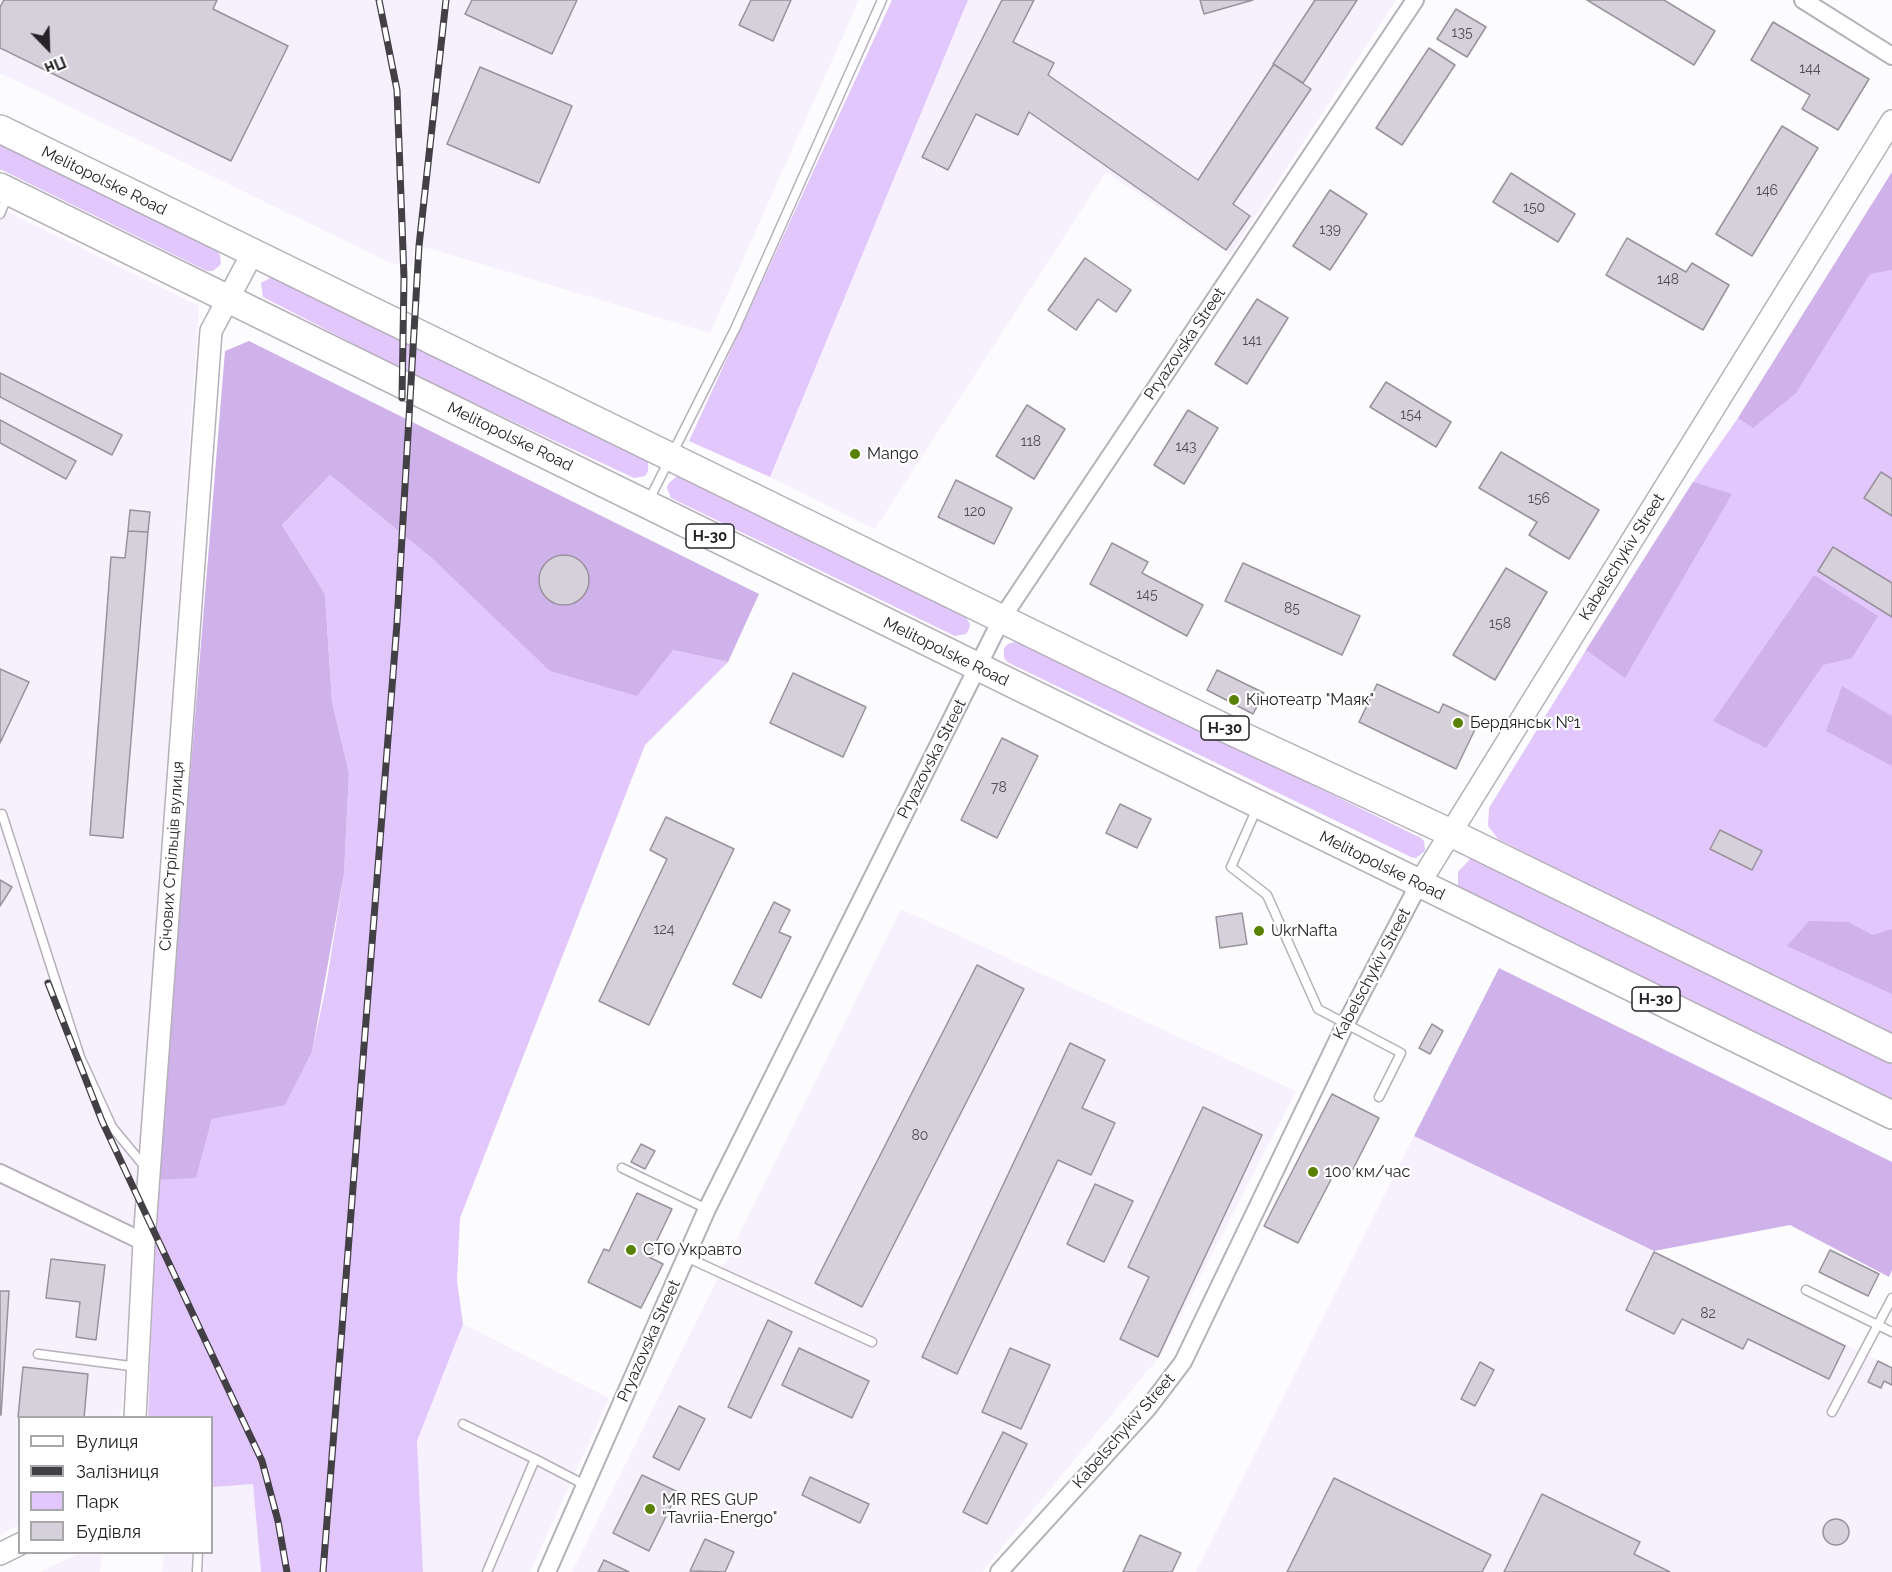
<!DOCTYPE html>
<meta charset="utf-8">
<style>
body{margin:0}
#map{position:relative;width:1892px;height:1572px;overflow:hidden;background:#fcfbfd;font-family:Raleway,sans-serif}
canvas{display:block}
.legend{position:absolute;left:18px;top:1416px;width:195px;height:138px;box-sizing:border-box;background:#fff;border:2px solid #a8a7a9;margin:0;padding:8px 10px;list-style:none;font-size:18px;color:#252327}
.legend li{display:flex;align-items:center;gap:12px;height:30px}
.legend b{width:30px;border:2px solid #a8a7a9}
.north{position:absolute;left:18px;top:18px;width:60px;height:60px;-webkit-text-stroke:4px #fff;paint-order:stroke;rotate:157deg;font-size:16px;font-weight:700;line-height:24px;text-align:center;color:#252327}
.north::after{content:'';display:block;margin:auto;width:21px;height:27px;background:#252327;clip-path:polygon(50% 0,100% 100%,50% 72%,0 100%)}
</style>
<div id="map">
<canvas width="1892" height="1572"></canvas>
<ul class="legend">
<li><b style="height:8px;background:#fff"></b>Вулиця</li>
<li><b style="height:8px;background:#424044"></b>Залізниця</li>
<li><b style="height:16px;background:#e2c7fc"></b>Парк</li>
<li><b style="height:16px;background:#d6d0db"></b>Будівля</li>
</ul>
<div class="north">Пн</div>
</div>
<script>
const c = document.querySelector('canvas').getContext('2d');
c.lineJoin = 'round';
function paint(path, color) {
  c.fillStyle = color;
  c.fill(path, 'evenodd');
}
function poly(rows) {
  const path = new Path2D();
  for (const r of rows) {
    if (r.length === 3) {
      path.moveTo(r[0] + r[2], r[1]);
      path.arc(r[0], r[1], r[2], 0, 2 * Math.PI);
      continue;
    }
    path.moveTo(r[0], r[1]);
    for (let i = 2; i < r.length; i += 2) path.lineTo(r[i], r[i + 1]);
  }
  return path;
}
function stroke(path, color, width, dash) {
  c.strokeStyle = color;
  c.lineWidth = width;
  c.lineCap = dash ? 'butt' : 'round';
  c.setLineDash(dash || []);
  c.stroke(path);
}
function label(font, color, halo, rows, align = 'center') {
  c.font = font + ' Raleway,sans-serif';
  c.lineWidth = 4.5;
  c.setLineDash([]);
  c.textBaseline = 'middle';
  c.strokeStyle = halo;
  c.fillStyle = color;
  for (const [text, x, y, turn = 0] of rows) {
    c.save();
    c.translate(x, y);
    c.rotate((+turn || 0) * Math.PI / 180);
    c.textAlign = isNaN(turn) ? turn : align;
    if (halo) c.strokeText(text, 0, 0);
    c.fillText(text, 0, 0);
    c.restore();
  }
}
paint(poly([
 [0,0,859,0,710,333,435,250,413,245,413,266,393,264,0,73],
 [968,0,1396,0,1230,255,1106,172,875,529,770,477],
 [0,208,199,306,122,1407,118,1417,20,1418,19,1525,0,1535],
 [901,909,1296,1091,1159,1357,982,1572,572,1572],
 [1414,1136,1892,1367,1892,1572,1196,1572],
 [463,1324,609,1398,530,1572,423,1572,417,1441],
 [253,1483,261,1572,162,1572,164,1553,212,1552,212,1487],
 [81,1553,102,1553,100,1572,40,1572]
]), '#f7f0fe');
paint(poly([
 [892,0,968,0,770,477,689,441],
 [0,144,217,251,220,255,221,264,213,271,207,271,0,169],
 [1892,172,1892,1033,1553,867,1498,839,1488,826,1489,808,1586,650,1693,482,1738,418],
 [274,276,644,458,648,461,648,471,645,476,634,478,416,376,263,297,261,283],
 [330,475,435,561,673,650,728,662,645,745,460,1218,457,1281,463,1324,417,1441,423,1572,261,1572,253,1484,212,1487,212,1418,148,1418,157,1180,196,1177,212,1119,285,1104,312,1052,326,986,344,874,349,773,332,702,325,594,282,525],
 [681,476,965,616,970,624,969,629,966,634,955,636,671,498,667,488,668,484,676,477],
 [1018,641,1421,838,1424,841,1425,851,1416,858,1411,857,1007,662,1004,657,1004,648,1008,644],
 [1472,857,1892,1062,1892,1100,1458,889,1458,872]
]), '#e2c7fc');
paint(poly([
 [1892,172,1892,270,1870,274,1796,393,1753,428,1738,418],
 [249,341,759,594,728,662,673,650,637,696,550,671,435,561,330,475,282,525,325,594,332,702,349,773,344,874,312,1052,285,1105,212,1119,196,1178,157,1180,225,351],
 [1693,482,1732,494,1625,678,1586,650],
 [1814,575,1878,616,1852,658,1823,665,1766,748,1713,721],
 [1842,686,1892,716,1892,766,1826,731],
 [1809,921,1848,922,1873,935,1892,929,1892,994,1787,946],
 [1499,968,1892,1162,1892,1270,1889,1277,1790,1225,1654,1251,1414,1136]
]), '#d0b2ea');
const building = poly([
 [4,0,217,0,213,9,288,46,231,161,0,48,0,7,4,0],
 [472,0,577,0,552,54,465,14,472,0],
 [751,0,791,0,773,41,739,25,751,0],
 [1002,0,1034,0,1013,42,1054,63,1048,75,1198,180,1274,64,1311,89,1233,204,1250,216,1226,250,1029,112,1018,135,976,114,948,170,922,157,1002,0],
 [1200,0,1253,0,1204,14,1200,0],
 [1315,0,1357,0,1303,83,1273,64,1315,0],
 [1587,0,1664,0,1715,31,1694,65,1587,0],
 [1456,9,1486,27,1467,57,1437,39,1456,9],
 [1773,22,1869,79,1838,130,1802,109,1810,95,1751,60,1773,22],
 [1429,48,1455,65,1402,145,1376,128,1429,48],
 [480,67,572,106,539,183,447,144,480,67],
 [1782,126,1818,148,1752,256,1716,234,1782,126],
 [1511,173,1575,214,1558,242,1493,202,1511,173],
 [1330,190,1367,214,1330,270,1293,246,1330,190],
 [1627,238,1686,272,1692,263,1729,285,1703,330,1606,275,1627,238],
 [1085,258,1131,290,1116,312,1098,299,1076,330,1048,310,1085,258],
 [1257,299,1288,318,1247,384,1215,364,1257,299],
 [0,373,122,435,112,455,0,397,0,373],
 [1386,382,1451,422,1436,447,1370,407,1386,382],
 [1027,405,1065,429,1034,479,996,456,1027,405],
 [1188,410,1218,428,1184,484,1154,465,1188,410],
 [0,420,76,461,66,479,0,443,0,420],
 [1501,452,1599,510,1569,559,1529,535,1537,522,1479,488,1501,452],
 [1881,472,1892,479,1892,516,1864,498,1881,472],
 [956,480,1012,508,994,544,938,517,956,480],
 [130,510,150,512,148,532,128,531,130,510],
 [128,531,148,532,123,838,90,835,111,557,125,558,128,531],
 [1112,543,1148,562,1142,573,1203,605,1187,636,1090,584,1112,543],
 [1833,547,1892,583,1892,617,1818,571,1833,547],
 [564,580,25],
 [1243,563,1360,616,1342,655,1225,601,1243,563],
 [1506,568,1547,592,1495,680,1453,655,1506,568],
 [0,669,29,682,0,743,0,669],
 [1217,670,1264,693,1253,714,1207,690,1217,670],
 [793,673,866,707,843,757,770,723,793,673],
 [1377,684,1439,713,1443,704,1479,721,1456,769,1359,722,1377,684],
 [1002,738,1038,756,997,838,961,820,1002,738],
 [1120,804,1151,819,1137,848,1106,833,1120,804],
 [666,817,734,849,649,1025,599,1001,667,859,650,850,666,817],
 [1720,830,1762,851,1752,870,1710,849,1720,830],
 [0,880,12,887,0,906,0,880],
 [774,902,790,910,779,932,791,937,761,998,733,984,774,902],
 [1242,913,1247,944,1220,948,1216,917,1242,913],
 [977,965,1024,989,862,1307,815,1283,977,965],
 [1432,1024,1443,1031,1430,1054,1419,1048,1432,1024],
 [1070,1043,1105,1060,1082,1108,1115,1123,1091,1175,1058,1160,957,1374,922,1357,1070,1043],
 [1332,1094,1379,1118,1350,1175,1337,1168,1298,1243,1264,1226,1332,1094],
 [1203,1107,1262,1135,1158,1357,1120,1339,1149,1277,1128,1267,1203,1107],
 [641,1144,655,1151,645,1169,631,1162,641,1144],
 [1095,1184,1133,1201,1104,1262,1067,1244,1095,1184],
 [637,1193,672,1209,649,1257,663,1264,641,1308,588,1282,604,1249,609,1251,637,1193],
 [1830,1250,1879,1274,1868,1296,1819,1272,1830,1250],
 [1654,1252,1845,1346,1829,1379,1748,1339,1743,1349,1682,1319,1674,1334,1626,1310,1654,1252],
 [51,1259,105,1265,96,1340,76,1337,80,1302,46,1298,51,1259],
 [0,1291,9,1291,1,1415,0,1415,0,1291],
 [768,1320,792,1332,751,1418,728,1407,768,1320],
 [799,1348,869,1381,852,1418,782,1385,799,1348],
 [1010,1348,1050,1365,1021,1429,982,1412,1010,1348],
 [1878,1361,1892,1368,1892,1385,1884,1381,1881,1388,1868,1382,1878,1361],
 [1480,1362,1494,1370,1475,1406,1461,1399,1480,1362],
 [23,1367,88,1374,84,1418,18,1417,23,1367],
 [679,1406,705,1419,679,1470,653,1457,679,1406],
 [1003,1432,1027,1444,987,1524,963,1512,1003,1432],
 [642,1475,678,1492,649,1551,613,1533,642,1475],
 [810,1477,869,1504,860,1523,802,1495,810,1477],
 [1334,1478,1491,1555,1482,1572,1287,1572,1334,1478],
 [1542,1494,1640,1542,1634,1554,1670,1572,1504,1572,1542,1494],
 [1836,1532,13],
 [1140,1535,1181,1553,1172,1572,1123,1572,1140,1535],
 [705,1539,734,1552,725,1572,690,1571,705,1539],
 [604,1560,629,1572,598,1572,604,1560]
]);
paint(building, '#d6d0db');
stroke(building, '#97929c', 1.5);
const service = poly([
 [0,214,8,195],
 [648,502,735,329,882,0],
 [1257,808,1231,867,1267,895,1318,1009,1401,1053,1379,1097],
 [2,814,80,1057,112,1127,145,1167],
 [622,1168,707,1209],
 [686,1257,872,1342],
 [1806,1290,1892,1332],
 [38,1354,138,1367],
 [1832,1412,1892,1298],
 [463,1424,535,1459],
 [197,1572,198,1552],
 [487,1572,535,1459,585,1485]
]);
const minor = poly([
 [1803,0,1892,56],
 [0,1173,144,1242],
 [547,1572,707,1209,1002,618,1415,0],
 [999,1572,1148,1408,1183,1362,1345,1025,1419,884]
]);
const tertiary = poly([
 [1419,884,1892,121],
 [135,1418,144,1242,211,331,252,254],
 [0,1554,20,1544]
]);
const primary = poly([
 [0,129,1229,730,1451,833,1892,1049],
 [0,187,1892,1115]
]);
stroke(service, '#b5b0ba', 11);
stroke(minor, '#b5b0ba', 20);
stroke(tertiary, '#b5b0ba', 24);
stroke(primary, '#b5b0ba', 30);
stroke(poly([
 [649,1257,659,1250,670,1250]
]), '#aeadaf', 4, [6, 3]);
stroke(service, '#fff', 8);
stroke(minor, '#fff', 16);
stroke(tertiary, '#fff', 21);
stroke(primary, '#fff', 27);
const rail = poly([
 [379,0,397,90,404,278,402,398],
 [48,983,102,1121,262,1461,278,1521,287,1572],
 [323,1572,397,623,419,246,446,0]
]);
stroke(rail, '#424044', 7);
stroke(rail, '#fff', 4.5, [14]);
for (const [x, y, r, color] of [
 [855,454,6,"#598205"],
 [1234,700,6,"#598205"],
 [1458,723,6,"#598205"],
 [1259,931,6,"#598205"],
 [1313,1172,6,"#598205"],
 [631,1250,6,"#598205"],
 [650,1509,6,"#598205"]
]) {
  const dot = new Path2D();
  dot.arc(x, y, r, 0, 2 * Math.PI);
  c.fillStyle = color;
  c.fill(dot);
  stroke(dot, '#fff', 2);
}
label('14px', '#514e54', null, [
 ["135",1462,33],
 ["144",1810,69],
 ["146",1767,191],
 ["150",1534,208],
 ["139",1330,230],
 ["148",1668,280],
 ["141",1252,341],
 ["154",1411,415],
 ["118",1031,442],
 ["143",1186,447],
 ["156",1539,499],
 ["120",975,512],
 ["145",1147,595],
 ["85",1292,609],
 ["158",1500,624],
 ["78",999,788],
 ["124",664,930],
 ["80",920,1136],
 ["82",1708,1314]
]);
for (const [x, y, w] of [
 [710,536,48],
 [1225,728,48],
 [1656,999,48]
]) {
  const box = new Path2D();
  box.roundRect(x - w / 2, y - 12, w, 24, 4.5);
  c.fillStyle = '#fff';
  c.fill(box);
  stroke(box, '#252327', 1.5);
}
label('bold 15px', '#252327', null, [
 ["Н-30",710,536],
 ["Н-30",1225,728],
 ["Н-30",1656,999]
]);
label('16px', '#252327', '#fff', [
 ["Melitopolske Road",104,181,26],
 ["Pryazovska Street",1185,344,-56],
 ["Melitopolske Road",510,437,26],
 ["Kabelschykiv Street",1622,557,-58],
 ["Melitopolske Road",946,652,26],
 ["Pryazovska Street",932,759,-63],
 ["Січових Стрільців вулиця",172,856,-86],
 ["Melitopolske Road",1382,866,26],
 ["Kabelschykiv Street",1372,974,-62],
 ["Pryazovska Street",649,1341,-66],
 ["Kabelschykiv Street",1124,1431,-49]
]);
label('16px', '#252327', '#fff', [
 ["Mango",867,454],
 ["Кінотеатр \"Маяк\"",1246,700],
 ["Бердянськ №1",1470,723],
 ["UkrNafta",1271,931],
 ["100 км/час",1325,1172],
 ["СТО Укравто",643,1250],
 ["MR RES GUP",662,1500],
 ["\"Tavriia-Energo\"",662,1518]
], 'left');
</script>
